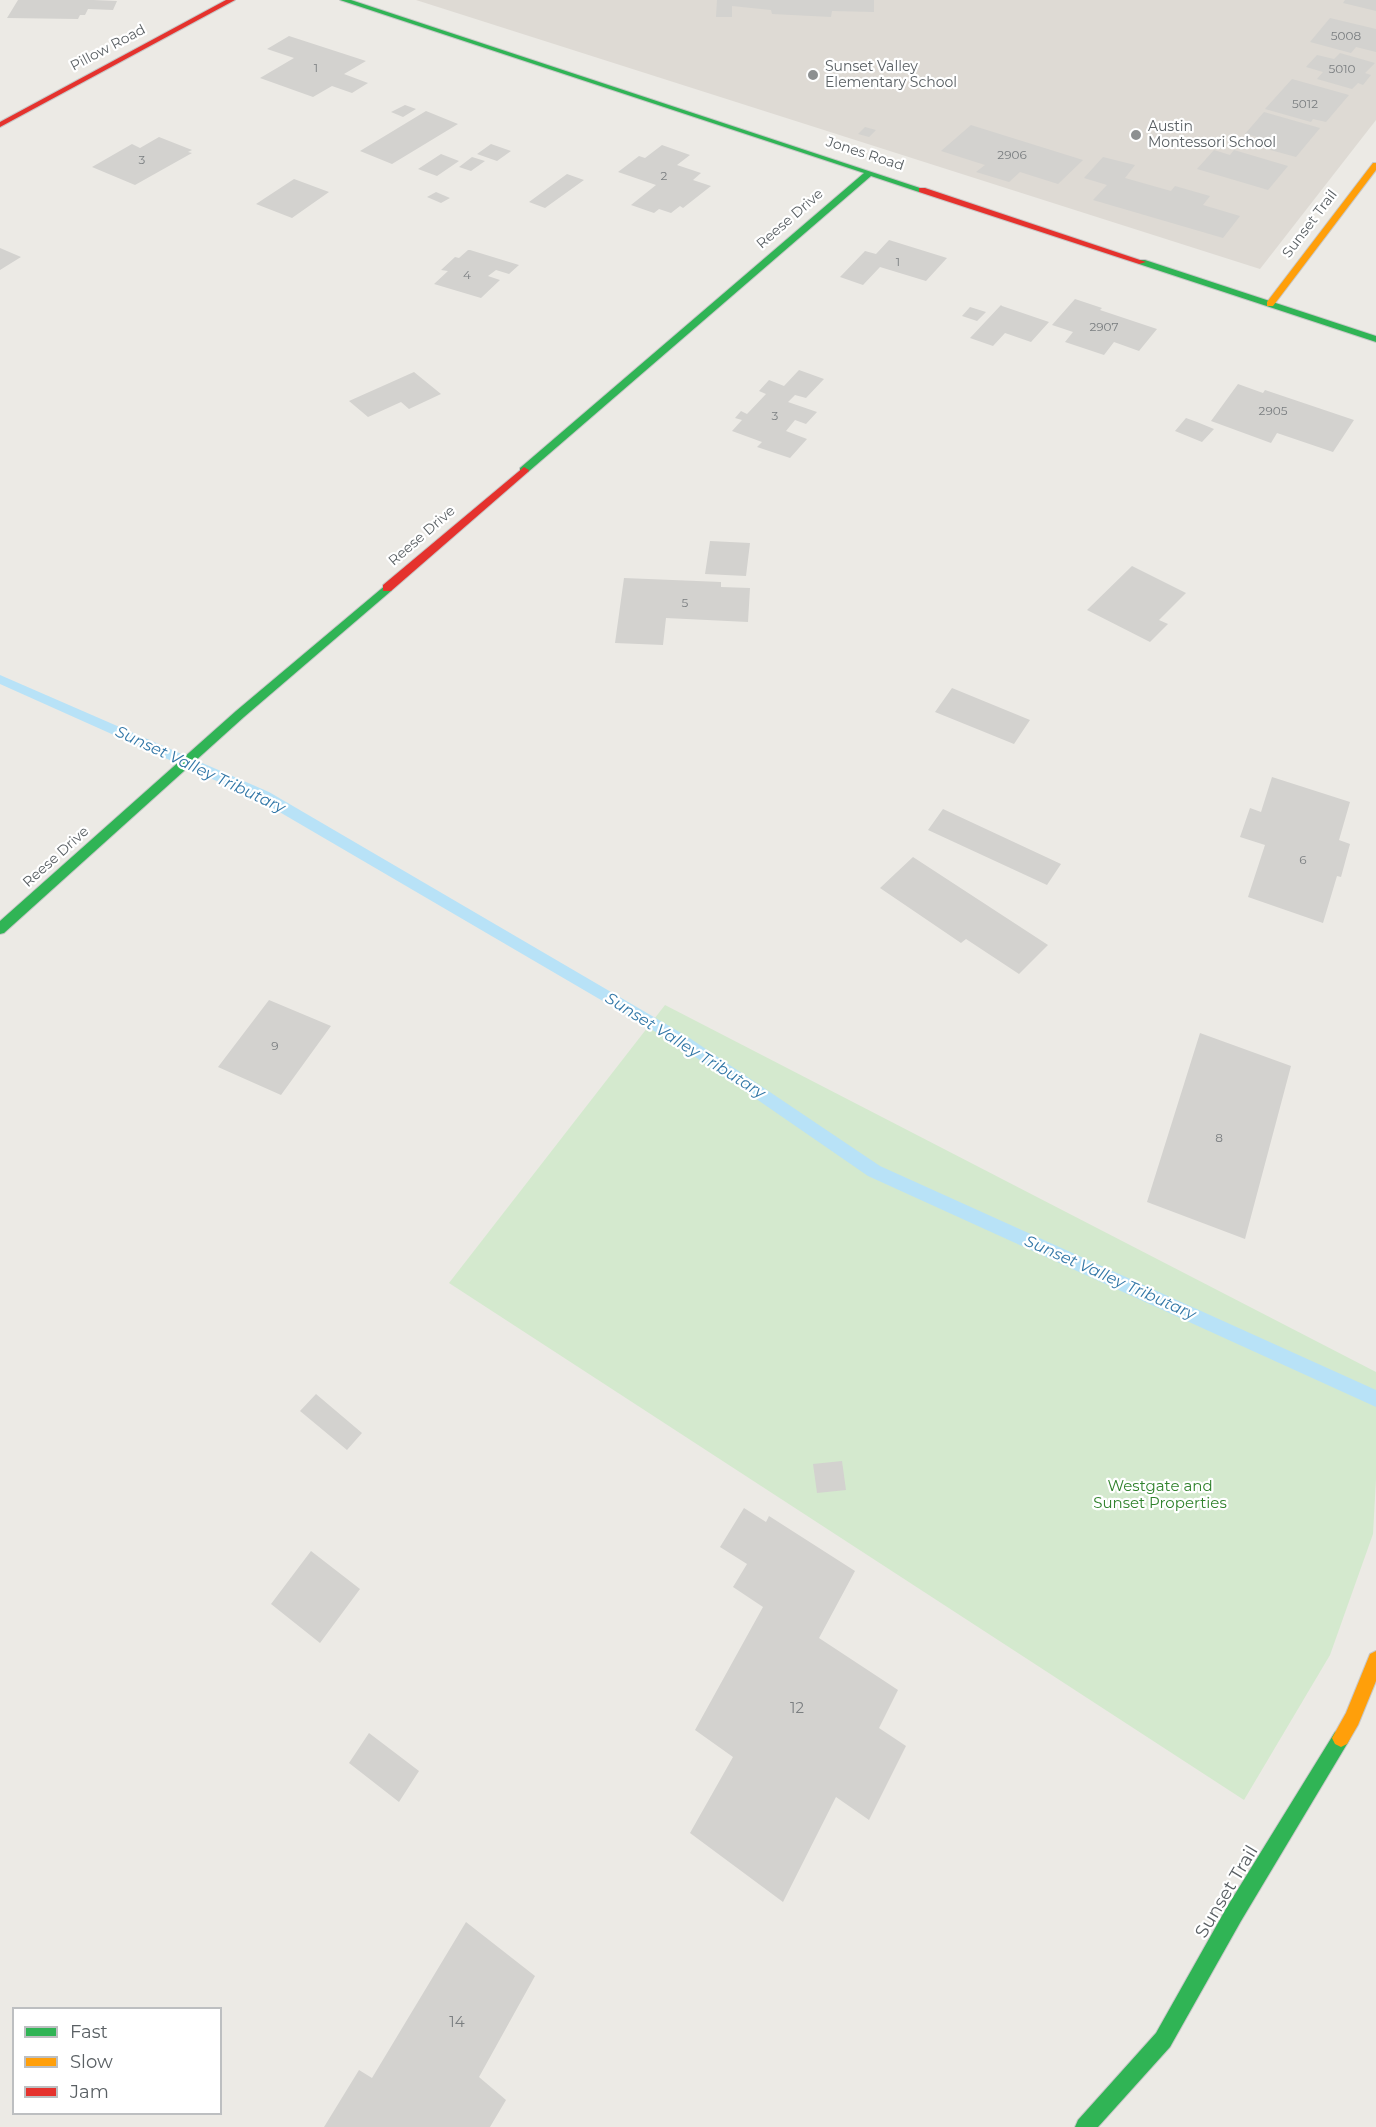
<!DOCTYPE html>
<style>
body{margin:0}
#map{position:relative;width:1376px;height:2127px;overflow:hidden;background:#eceae5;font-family:Montserrat,sans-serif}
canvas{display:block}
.legend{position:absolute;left:12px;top:2007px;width:210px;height:108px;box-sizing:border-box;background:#fff;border:2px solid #bdbfc1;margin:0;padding:8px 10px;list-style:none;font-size:18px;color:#5a6064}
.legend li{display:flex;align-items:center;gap:12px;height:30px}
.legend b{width:30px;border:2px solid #bdbfc1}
</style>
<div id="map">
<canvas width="1376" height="2127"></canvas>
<ul class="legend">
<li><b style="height:8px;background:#30b455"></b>Fast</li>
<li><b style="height:8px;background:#ff9f0a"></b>Slow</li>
<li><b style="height:8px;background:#e5322d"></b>Jam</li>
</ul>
</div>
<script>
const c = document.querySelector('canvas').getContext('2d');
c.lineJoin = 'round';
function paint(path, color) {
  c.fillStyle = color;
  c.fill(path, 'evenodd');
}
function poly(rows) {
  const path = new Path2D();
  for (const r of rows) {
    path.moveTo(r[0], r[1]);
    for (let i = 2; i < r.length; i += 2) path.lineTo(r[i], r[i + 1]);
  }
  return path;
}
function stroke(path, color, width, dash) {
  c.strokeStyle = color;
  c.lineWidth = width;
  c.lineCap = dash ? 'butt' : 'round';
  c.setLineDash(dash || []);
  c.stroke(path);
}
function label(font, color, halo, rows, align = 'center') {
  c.font = font + ' Montserrat,sans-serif';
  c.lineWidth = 4.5;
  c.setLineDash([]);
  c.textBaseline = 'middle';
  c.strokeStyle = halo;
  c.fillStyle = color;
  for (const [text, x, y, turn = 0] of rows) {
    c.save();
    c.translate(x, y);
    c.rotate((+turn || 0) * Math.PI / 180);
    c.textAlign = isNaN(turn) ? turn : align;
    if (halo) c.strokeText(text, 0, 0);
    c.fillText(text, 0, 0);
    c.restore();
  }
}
paint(poly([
 [416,0,1376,0,1376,120,1260,269]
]), '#dedad4');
paint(poly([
 [665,1005,1376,1372,1376,1479,1373,1534,1330,1655,1244,1800,449,1283]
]), '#d4e9ce');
paint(poly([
 [0,675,269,792,688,1037,880,1166,1376,1390,1376,1407,868,1176,678,1045,259,800,0,684,0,675]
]), '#b8e2f7');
paint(poly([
 [18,0,93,0,117,1,113,10,88,9,85,15,80,15,78,19,7,18],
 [717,0,874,0,874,12,832,11,831,17,772,14,771,10,732,6,732,17,716,17],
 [1345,0,1376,0,1376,11,1343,3],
 [1330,18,1376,29,1376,52,1356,47,1351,53,1310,42],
 [289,36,366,61,344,74,368,83,352,93,332,86,313,97,260,78,294,58,267,49],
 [1340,53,1375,63,1365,73,1371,75,1363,85,1358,83,1352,89,1317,79,1323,72,1306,67,1317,55,1334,59],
 [1292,79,1349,95,1326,122,1313,119,1311,122,1265,109],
 [405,105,416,109,403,117,391,112],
 [426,111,458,124,392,164,360,151],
 [1264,112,1320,128,1296,157,1263,148,1270,140,1245,134],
 [971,125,974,126,1083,160,1058,184,1020,172,1009,182,976,172,985,165,941,151],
 [865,127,876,130,869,137,858,134],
 [159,137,192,150,188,152,192,153,135,185,92,167,132,144,140,148],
 [491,144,511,151,497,161,477,154],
 [662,145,690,155,677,165,701,173,693,180,711,186,683,208,680,206,671,213,659,209,654,213,631,205,656,185,618,172,639,156,645,158],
 [1214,150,1230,155,1234,150,1288,166,1268,190,1197,169],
 [441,154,459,161,437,176,418,169],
 [472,157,485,161,471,171,459,167],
 [1103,157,1135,165,1125,178,1171,191,1175,186,1210,196,1203,205,1240,216,1223,238,1093,200,1107,185,1084,178],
 [567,174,584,180,545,208,529,202],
 [294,179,329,192,292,218,256,204],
 [436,192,450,198,441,203,427,197],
 [889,240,947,258,926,281,880,267,863,285,840,277,865,251,876,254],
 [0,248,21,257,0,270],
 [468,250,470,250,519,265,509,274,496,270,488,276,500,280,481,298,434,284,448,271,441,270,455,257,459,258],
 [1075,299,1102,308,1100,310,1157,329,1139,351,1114,342,1104,355,1065,342,1073,332,1052,325],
 [1001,305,1002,306,1049,322,1031,342,1005,333,993,346,970,338],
 [970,307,986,312,977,321,962,316],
 [799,370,824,379,806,398,795,395,788,402,817,412,806,424,795,420,786,431,807,439,790,458,757,447,762,442,732,431,742,420,735,418,741,411,747,414,766,394,759,391,769,380,784,386],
 [414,372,441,394,409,409,401,402,368,417,349,401],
 [1238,384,1263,393,1265,390,1354,420,1333,452,1277,433,1271,443,1211,421],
 [1186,418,1197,422,1214,429,1202,442,1175,431],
 [710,541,750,543,746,576,705,574],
 [1132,566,1186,593,1159,620,1168,624,1150,642,1087,610],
 [624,578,721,582,721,587,750,588,748,622,666,618,663,645,615,643],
 [952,688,1030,720,1014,744,935,712],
 [1272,777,1350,802,1339,840,1350,844,1341,877,1337,876,1323,923,1248,897,1265,845,1240,837,1250,808,1261,812],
 [943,809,1061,864,1047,885,928,830],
 [913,857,1048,945,1019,974,966,939,961,943,880,888],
 [269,1000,331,1026,281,1095,218,1067],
 [1200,1033,1291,1066,1245,1239,1147,1202],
 [316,1394,362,1433,347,1450,300,1411],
 [842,1461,846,1490,817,1493,813,1464],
 [744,1508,766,1522,769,1516,855,1571,819,1638,898,1690,879,1728,906,1746,869,1820,836,1797,783,1902,690,1833,733,1757,695,1730,763,1607,733,1587,747,1564,720,1547],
 [311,1551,360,1589,320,1643,271,1604],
 [369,1733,419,1771,399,1802,349,1763],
 [466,1922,535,1976,479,2077,506,2100,490,2127,324,2127,359,2070,372,2078]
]), '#d3d2cf');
const fast = poly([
 [340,0,351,0,926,190,919,192,871,176,528,472,520,472,520,468,864,173,340,0],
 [1139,260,1145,260,1376,336,1376,342,1139,264,1139,260],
 [387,584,392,588,391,591,244,717,4,933,0,934,0,921,236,711,387,584],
 [1341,1729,1347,1732,1350,1738,1347,1744,1241,1921,1170,2047,1098,2127,1075,2127,1078,2120,1156,2033,1227,1907,1335,1732,1341,1729]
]);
const slow = poly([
 [1373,163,1376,163,1376,170,1273,306,1267,306,1267,302,1373,163],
 [1376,1651,1376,1681,1358,1725,1347,1744,1341,1747,1335,1744,1332,1738,1346,1713,1370,1654,1376,1651]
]);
const jam = poly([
 [226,0,235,0,0,127,0,122,226,0],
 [919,188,925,188,1146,262,1139,264,919,192,919,188],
 [524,467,529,470,528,472,391,591,383,591,383,585,524,467]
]);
stroke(fast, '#c8c8c8', 2);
stroke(slow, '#c8c8c8', 2);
stroke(jam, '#c8c8c8', 2);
paint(fast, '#30b455');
paint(slow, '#ff9f0a');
paint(jam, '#e5322d');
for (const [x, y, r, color] of [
 [813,75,6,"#8d9091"],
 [1136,135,6,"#8d9091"]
]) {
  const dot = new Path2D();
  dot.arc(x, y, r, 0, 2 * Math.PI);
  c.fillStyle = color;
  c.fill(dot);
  stroke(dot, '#fff', 2);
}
label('12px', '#7a7e80', null, [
 ["5008",1346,36],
 ["1",316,68],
 ["5010",1342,69],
 ["5012",1305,104],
 ["2906",1012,155],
 ["3",142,160],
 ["2",664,176],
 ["1",898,262],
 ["4",467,275],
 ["2907",1104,327],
 ["2905",1273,411],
 ["3",775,416],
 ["5",685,603],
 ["6",1303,860],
 ["9",275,1046],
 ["8",1219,1138]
]);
label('14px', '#5a6064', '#fff', [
 ["Pillow Road",108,48,-28],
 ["Jones Road",865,154,18],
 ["Reese Drive",790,219,-41],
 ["Sunset Trail",1310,224,-53],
 ["Reese Drive",422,536,-41],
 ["Reese Drive",56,857,-42]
]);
label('14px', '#5a6064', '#fff', [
 ["Sunset Valley",825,67],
 ["Elementary School",825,83],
 ["Austin",1148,127],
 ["Montessori School",1148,143]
], 'left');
label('15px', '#30822c', '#fff', [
 ["Westgate and",1160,1487],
 ["Sunset Properties",1160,1504]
]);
label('15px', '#7a7e80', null, [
 ["12",797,1709],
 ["14",457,2023]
]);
label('italic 16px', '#3277a7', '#fff', [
 ["Sunset Valley Tributary",200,770,25],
 ["Sunset Valley Tributary",685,1046,32],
 ["Sunset Valley Tributary",1110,1278,24]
]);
label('18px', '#5a6064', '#fff', [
 ["Sunset Trail",1227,1892,-59]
]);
</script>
